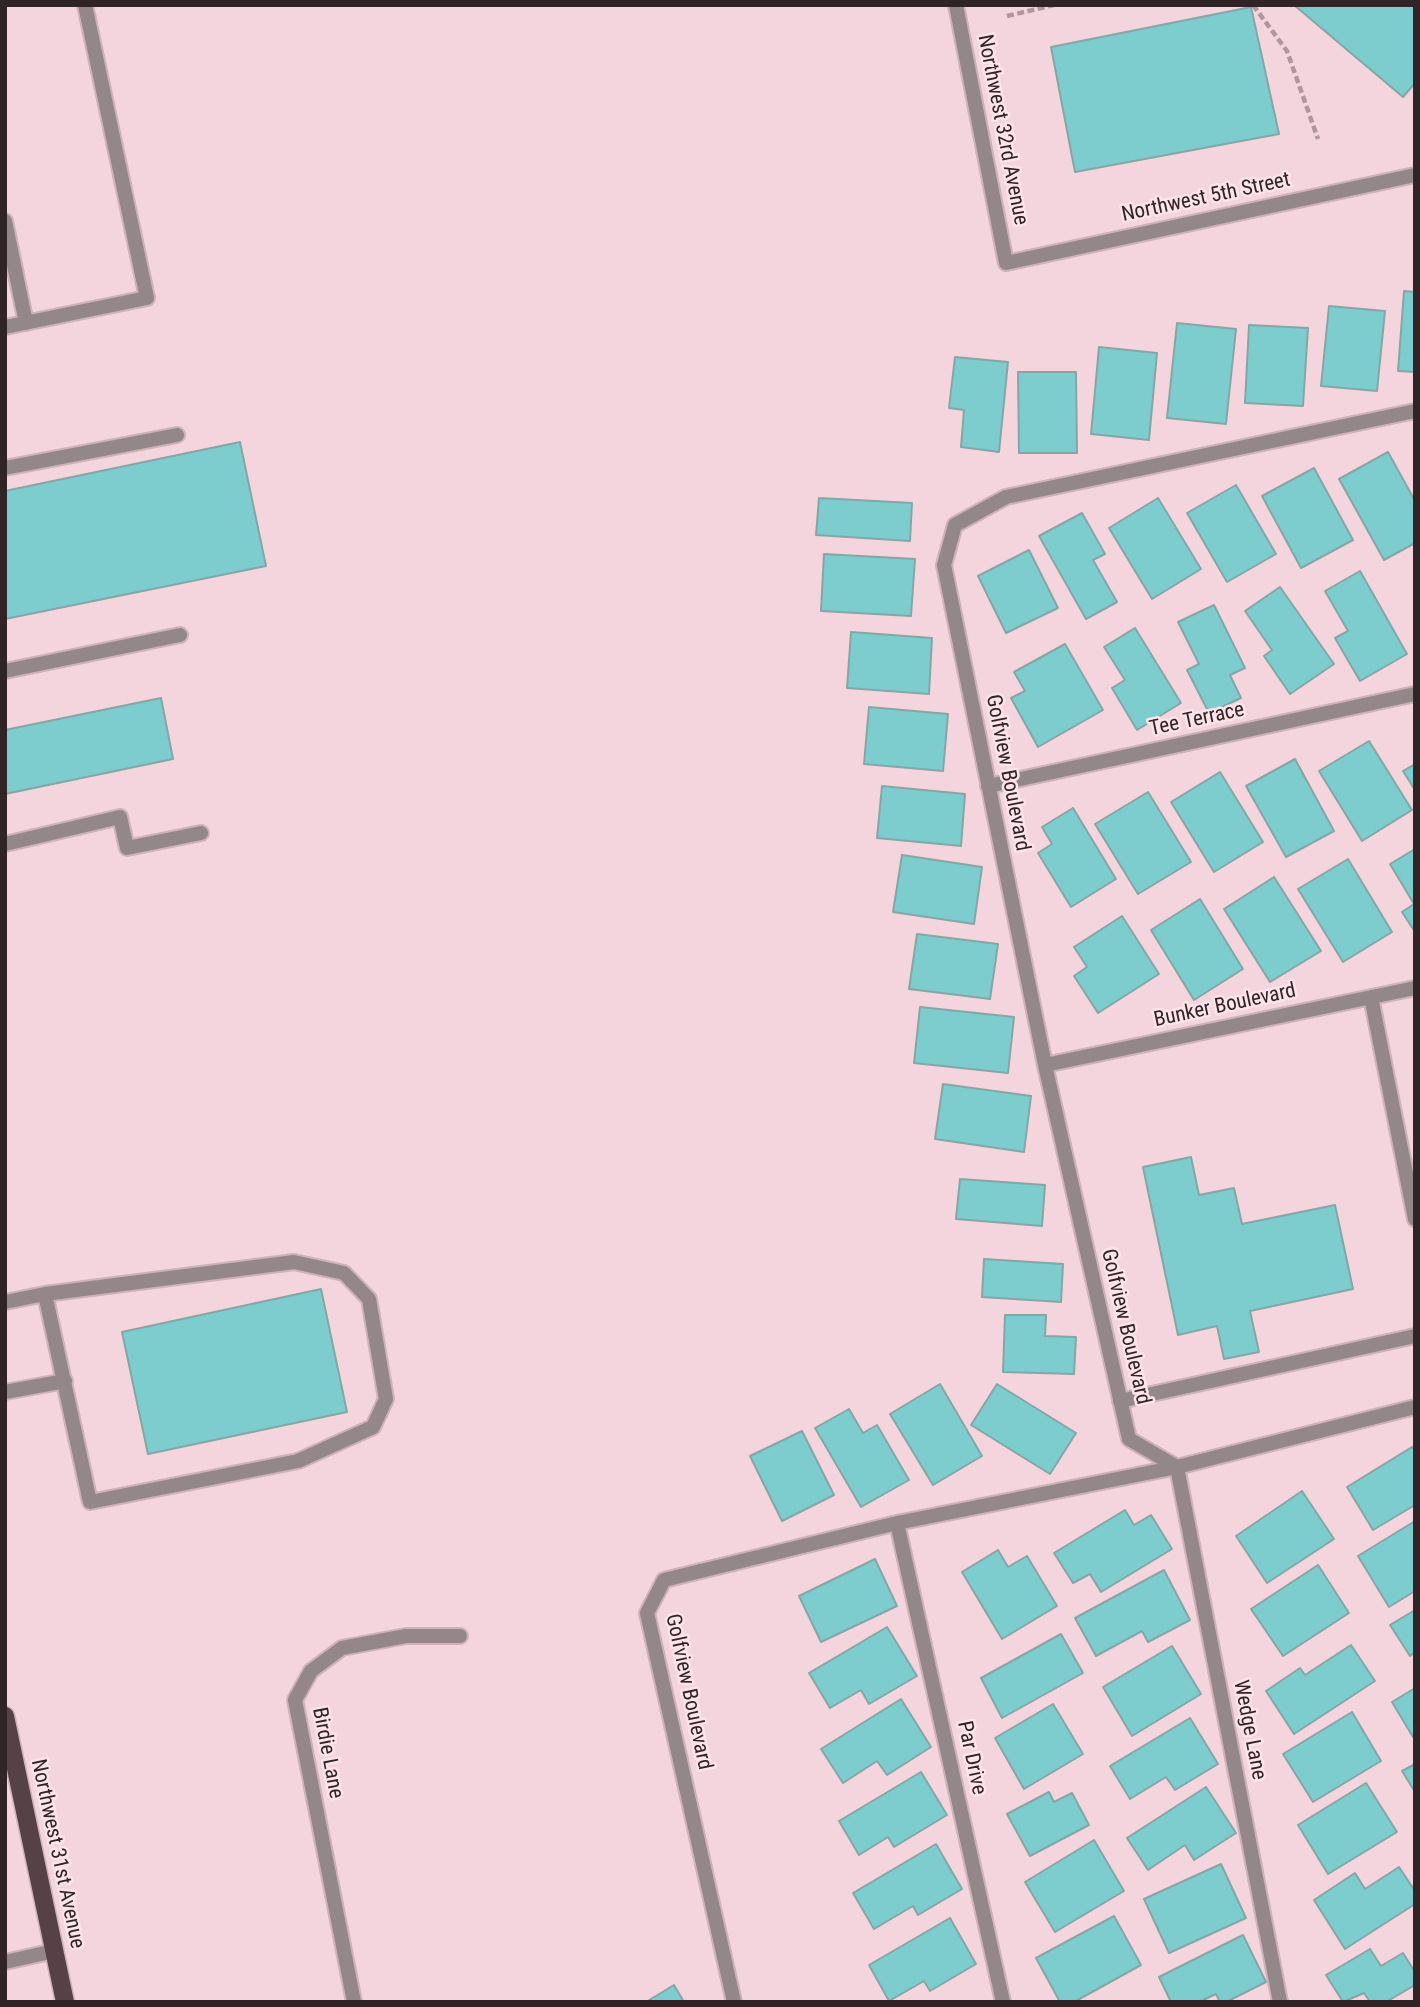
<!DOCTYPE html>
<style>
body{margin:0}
#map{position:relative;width:1420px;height:2007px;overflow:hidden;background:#f4d5dd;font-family:"Roboto Condensed",sans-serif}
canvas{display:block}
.frame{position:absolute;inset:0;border:7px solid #302427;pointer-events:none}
</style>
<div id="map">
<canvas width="1420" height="2007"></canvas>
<div class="frame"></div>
</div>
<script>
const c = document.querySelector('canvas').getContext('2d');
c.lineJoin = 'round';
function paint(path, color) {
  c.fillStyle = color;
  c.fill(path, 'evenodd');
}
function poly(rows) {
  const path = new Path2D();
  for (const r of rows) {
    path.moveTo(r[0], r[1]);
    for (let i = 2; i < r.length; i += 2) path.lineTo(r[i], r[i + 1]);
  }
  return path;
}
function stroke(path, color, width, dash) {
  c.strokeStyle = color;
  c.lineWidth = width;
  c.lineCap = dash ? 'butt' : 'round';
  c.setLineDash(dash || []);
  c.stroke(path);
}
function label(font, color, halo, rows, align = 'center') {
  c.font = font + ' "Roboto Condensed",sans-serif';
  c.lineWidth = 5;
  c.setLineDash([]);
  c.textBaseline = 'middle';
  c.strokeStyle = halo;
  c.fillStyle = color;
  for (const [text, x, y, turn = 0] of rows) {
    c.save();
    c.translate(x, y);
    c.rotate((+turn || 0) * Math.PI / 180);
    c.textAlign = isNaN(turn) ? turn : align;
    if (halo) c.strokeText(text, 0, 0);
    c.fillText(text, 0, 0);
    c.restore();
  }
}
const building = poly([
 [1294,5,1415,5,1415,83,1403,97,1294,5],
 [1251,7,1279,134,1075,172,1051,47,1251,7],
 [1404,291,1415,292,1415,372,1398,371,1404,291],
 [1329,306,1385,311,1377,391,1321,386,1329,306],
 [1177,323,1236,329,1226,424,1167,418,1177,323],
 [1249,325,1308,328,1303,406,1245,403,1249,325],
 [1099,347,1157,353,1149,440,1091,434,1099,347],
 [955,357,1008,362,999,452,961,447,964,410,949,408,955,357],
 [1018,372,1076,372,1077,453,1019,453,1018,372],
 [240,442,266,566,5,619,5,491,240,442],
 [1388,452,1415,501,1415,543,1384,560,1339,479,1388,452],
 [1314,468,1353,540,1301,568,1262,496,1314,468],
 [1236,485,1276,554,1227,582,1187,513,1236,485],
 [819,498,912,503,910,541,816,535,819,498],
 [1158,498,1201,569,1152,599,1109,528,1158,498],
 [1082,513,1105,554,1093,560,1117,602,1086,619,1039,536,1082,513],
 [1029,550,1058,608,1006,633,978,576,1029,550],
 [824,554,915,559,911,616,821,611,824,554],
 [1360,571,1407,654,1360,681,1335,638,1348,631,1325,591,1360,571],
 [1280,587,1334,664,1290,694,1264,656,1272,650,1245,611,1280,587],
 [1214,605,1245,668,1230,675,1241,698,1209,713,1187,670,1199,664,1178,622,1214,605],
 [1135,628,1181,703,1137,730,1112,688,1125,680,1104,647,1135,628],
 [851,632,932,638,929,694,847,688,851,632],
 [1065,644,1103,710,1038,747,1011,698,1025,691,1014,672,1065,644],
 [161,698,173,759,5,794,5,730,161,698],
 [869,707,948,714,943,771,864,764,869,707],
 [1369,741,1412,810,1362,841,1319,771,1369,741],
 [1295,759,1334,831,1286,857,1246,786,1295,759],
 [1415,764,1415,790,1403,771,1415,764],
 [1220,772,1263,842,1214,872,1171,802,1220,772],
 [882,786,965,794,961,846,877,838,882,786],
 [1148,792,1191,862,1138,894,1095,824,1148,792],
 [1073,808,1116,879,1071,907,1038,853,1052,844,1042,827,1073,808],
 [1415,849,1415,932,1402,912,1414,904,1390,864,1415,849],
 [902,855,982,867,974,924,893,912,902,855],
 [1348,859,1392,932,1343,962,1298,889,1348,859],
 [1274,877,1321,951,1270,982,1224,909,1274,877],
 [1200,899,1243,969,1194,1000,1151,930,1200,899],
 [1122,916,1159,974,1098,1013,1074,976,1087,967,1074,947,1122,916],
 [917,934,998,944,990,999,909,989,917,934],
 [920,1007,1014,1017,1008,1073,914,1063,920,1007],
 [943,1084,1031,1096,1024,1152,935,1139,943,1084],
 [1191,1157,1199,1195,1234,1188,1242,1224,1335,1205,1353,1289,1250,1311,1259,1352,1224,1359,1217,1326,1178,1335,1143,1167,1191,1157],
 [960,1179,1045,1185,1042,1226,956,1219,960,1179],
 [984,1259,1063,1264,1061,1302,982,1297,984,1259],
 [321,1289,347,1412,148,1454,122,1332,321,1289],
 [1005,1315,1046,1315,1045,1336,1076,1337,1074,1374,1003,1372,1005,1315],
 [940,1384,982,1456,933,1485,890,1414,940,1384],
 [997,1384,1076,1433,1050,1474,971,1425,997,1384],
 [849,1409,863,1433,877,1425,909,1480,861,1507,815,1428,849,1409],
 [802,1431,834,1495,782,1521,750,1456,802,1431],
 [1412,1447,1415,1451,1415,1505,1373,1530,1347,1487,1412,1447],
 [1302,1491,1334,1539,1267,1583,1236,1536,1302,1491],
 [1125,1510,1134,1525,1151,1515,1172,1549,1101,1592,1090,1574,1073,1583,1054,1553,1125,1510],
 [1415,1521,1415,1591,1389,1607,1358,1556,1415,1521],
 [998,1550,1008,1567,1027,1556,1057,1606,1002,1639,962,1572,998,1550],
 [875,1559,897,1606,821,1642,799,1596,875,1559],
 [1318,1565,1349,1613,1283,1656,1251,1609,1318,1565],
 [1164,1570,1190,1620,1148,1642,1142,1631,1096,1656,1075,1618,1164,1570],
 [1415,1610,1415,1652,1410,1656,1390,1625,1415,1610],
 [887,1627,917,1676,869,1704,861,1690,830,1708,809,1673,887,1627],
 [1061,1634,1083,1673,1002,1718,981,1678,1061,1634],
 [1351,1645,1375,1681,1294,1734,1266,1691,1300,1668,1305,1675,1351,1645],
 [1172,1646,1201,1694,1132,1736,1103,1687,1172,1646],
 [1415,1688,1415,1736,1413,1737,1392,1702,1415,1688],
 [901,1699,931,1747,887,1775,877,1761,843,1783,821,1749,901,1699],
 [1053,1704,1083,1754,1024,1789,995,1738,1053,1704],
 [1352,1712,1381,1761,1313,1802,1283,1754,1352,1712],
 [1190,1718,1218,1764,1175,1790,1166,1777,1130,1799,1110,1766,1190,1718],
 [1415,1764,1415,1792,1402,1771,1415,1764],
 [921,1772,947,1815,894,1847,888,1837,859,1855,839,1821,921,1772],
 [1366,1783,1397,1832,1328,1874,1298,1825,1366,1783],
 [1206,1787,1236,1833,1194,1860,1185,1845,1148,1870,1127,1838,1206,1787],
 [1049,1792,1054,1802,1072,1793,1089,1825,1030,1856,1007,1814,1049,1792],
 [1094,1840,1124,1891,1055,1932,1025,1882,1094,1840],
 [936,1844,962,1889,918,1915,913,1906,874,1929,853,1893,936,1844],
 [1221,1864,1246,1918,1169,1953,1144,1899,1221,1864],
 [1399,1867,1415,1891,1415,1904,1345,1949,1314,1900,1355,1873,1365,1889,1399,1867],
 [1114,1916,1141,1965,1074,2002,1060,2002,1036,1958,1114,1916],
 [950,1918,976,1964,930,1991,924,1981,889,2001,869,1965,950,1918],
 [1243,1935,1266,1982,1226,2002,1220,2002,1216,1994,1199,2002,1171,2002,1159,1977,1243,1935],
 [1370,1949,1381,1966,1403,1953,1415,1972,1415,1985,1386,2002,1370,2002,1364,1993,1343,2002,1326,1975,1370,1949],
 [674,1985,684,2002,646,2002,674,1985]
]);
paint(building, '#7dcdcf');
stroke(building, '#85a6a6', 2);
const lane = poly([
 [5,221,26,323],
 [5,327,147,298,85,5],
 [5,468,177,435],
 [5,671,180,635],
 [5,844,120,817,127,848,201,833],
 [5,1302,45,1294,294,1262,344,1273,369,1299,386,1399,373,1427,298,1461,90,1502,45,1294],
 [5,1392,65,1381],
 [1120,1401,1415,1336]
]);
const street = poly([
 [956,5,1006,263,1415,175],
 [988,786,1415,694],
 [1371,997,1415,1219],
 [1045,1065,1415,988],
 [897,1523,1003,2002],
 [5,1962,54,1951],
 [354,2002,295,1700,311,1671,342,1648,406,1636,460,1636],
 [734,2002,647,1613,664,1580,897,1523,1177,1467,1415,1407],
 [1280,2002,1177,1467,1129,1439,1045,1065,944,565,955,525,1006,497,1415,411]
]);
const primary = poly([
 [5,1716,65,2002]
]);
stroke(lane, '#cdb2b9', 18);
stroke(street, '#cdb2b9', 18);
stroke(primary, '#cdb2b9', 21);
stroke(poly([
 [1253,5,1287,51,1318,139],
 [1007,16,1054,5]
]), '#af979d', 4.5, [7, 3.5]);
stroke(lane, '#94878a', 14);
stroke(street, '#94878a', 14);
stroke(primary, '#564147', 18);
label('21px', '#302427', '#fde4ea', [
 ["Northwest 32rd Avenue",1002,130,79],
 ["Northwest 5th Street",1206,198,-12],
 ["Tee Terrace",1197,720,-12],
 ["Golfview Boulevard",1007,773,79],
 ["Bunker Boulevard",1225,1006,-12],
 ["Golfview Boulevard",1125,1327,77],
 ["Golfview Boulevard",688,1692,78],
 ["Wedge Lane",1249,1730,79],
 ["Birdie Lane",327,1753,79],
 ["Par Drive",971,1758,78],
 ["Northwest 31st Avenue",57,1854,78]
]);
</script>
